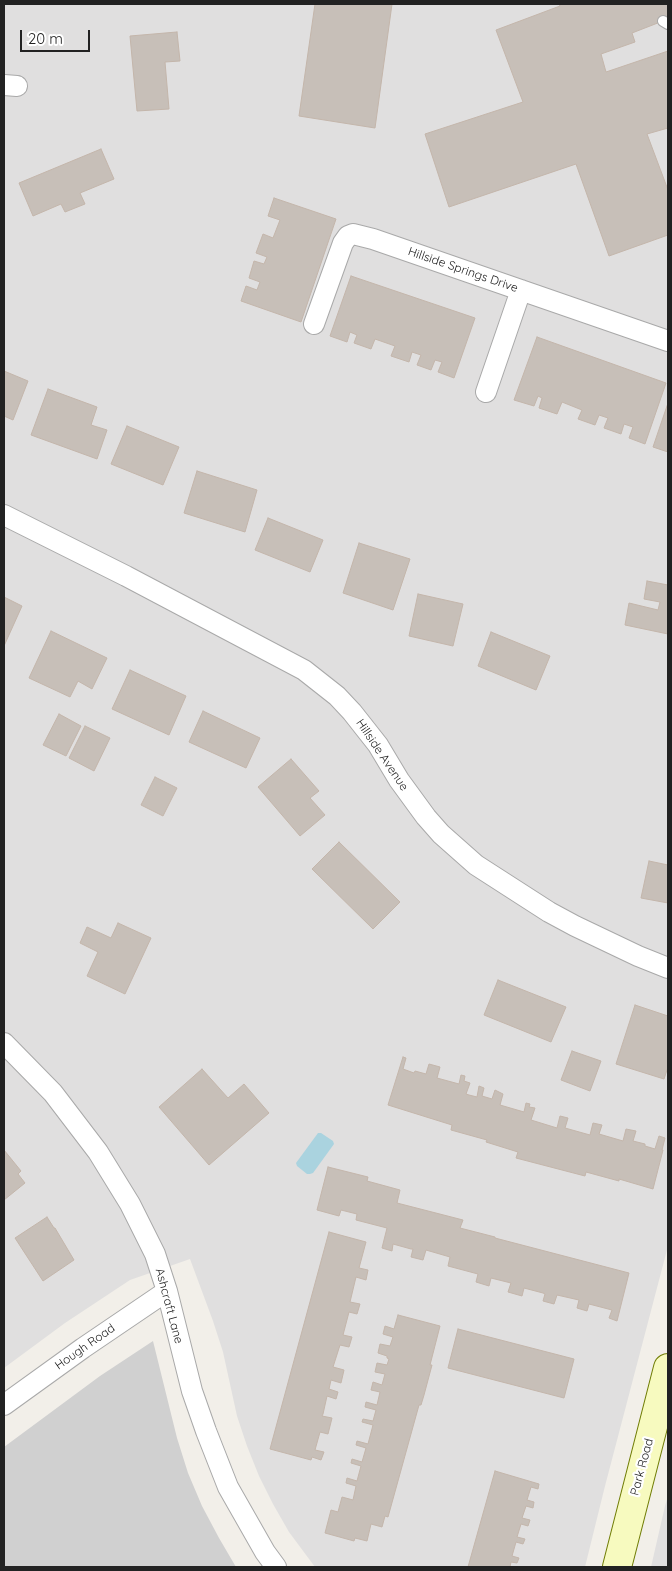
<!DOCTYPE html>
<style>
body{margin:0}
#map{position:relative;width:672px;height:1571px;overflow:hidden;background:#f2efe9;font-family:Quicksand,sans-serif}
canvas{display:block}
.frame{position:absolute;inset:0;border:5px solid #222;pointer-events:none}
.scale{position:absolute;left:20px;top:30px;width:70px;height:22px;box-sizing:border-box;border:2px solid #222;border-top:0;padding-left:6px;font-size:15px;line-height:18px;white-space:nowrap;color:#222;-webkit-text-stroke:4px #fff;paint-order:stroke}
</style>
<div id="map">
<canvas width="672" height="1571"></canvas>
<div class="frame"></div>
<div class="scale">20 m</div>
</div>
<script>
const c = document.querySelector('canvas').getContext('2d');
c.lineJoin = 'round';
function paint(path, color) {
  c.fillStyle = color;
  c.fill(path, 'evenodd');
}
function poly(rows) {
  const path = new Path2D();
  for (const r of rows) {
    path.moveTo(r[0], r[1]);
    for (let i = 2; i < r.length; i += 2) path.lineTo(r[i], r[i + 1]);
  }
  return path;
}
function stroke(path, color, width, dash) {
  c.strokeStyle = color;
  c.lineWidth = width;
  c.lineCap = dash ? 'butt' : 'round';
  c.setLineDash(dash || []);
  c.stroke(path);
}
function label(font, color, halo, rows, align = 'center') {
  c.font = font + ' Quicksand,sans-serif';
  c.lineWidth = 4.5;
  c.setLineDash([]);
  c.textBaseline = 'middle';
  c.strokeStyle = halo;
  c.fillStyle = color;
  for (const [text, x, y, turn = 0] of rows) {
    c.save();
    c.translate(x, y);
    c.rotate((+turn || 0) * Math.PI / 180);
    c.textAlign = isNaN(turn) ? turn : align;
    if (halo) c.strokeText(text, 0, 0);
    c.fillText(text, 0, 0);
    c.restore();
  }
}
paint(poly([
 [4,4,668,4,668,1246,605,1486,585,1567,315,1567,289,1532,273,1504,259,1476,247,1446,237,1416,223,1352,213,1321,190,1259,130,1280,65,1323,4,1368],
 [668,1496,668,1567,651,1567,665,1506]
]), '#e0dfdf');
paint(poly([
 [153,1341,177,1438,188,1473,202,1506,219,1538,236,1567,4,1567,4,1447,100,1376]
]), '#d0d0d0');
paint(poly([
 [318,1133,321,1133,333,1141,334,1144,313,1173,310,1174,307,1174,297,1166,296,1163]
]), '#aad3df');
const building = poly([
 [315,4,392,4,375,128,299,116,315,4],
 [559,4,668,4,668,19,632,33,635,42,601,54,606,72,668,51,668,128,647,134,668,190,668,235,609,256,576,164,449,207,425,134,523,102,496,30,560,6,559,4],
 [177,32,180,61,165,62,169,109,137,111,130,36,177,32],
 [101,149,114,179,80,193,85,204,65,212,61,204,33,216,19,183,101,149],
 [274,198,336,219,301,322,241,301,246,286,257,290,260,282,249,278,254,261,264,264,267,257,256,253,263,234,273,238,280,220,268,216,274,198],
 [351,276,475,318,454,378,438,372,442,362,435,360,431,370,417,365,421,355,412,352,409,362,391,356,395,346,375,339,371,349,354,343,357,335,350,332,347,342,330,336,351,276],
 [537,337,666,383,645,444,629,438,633,427,624,424,621,434,604,428,608,418,599,415,595,425,578,419,582,410,562,402,557,414,539,408,542,398,538,396,534,406,514,400,537,337],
 [4,371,28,381,13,420,4,416,4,371],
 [48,389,97,407,91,425,107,430,97,459,31,435,48,389],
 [668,403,668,452,653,447,668,403],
 [127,426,179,447,163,485,111,464,127,426],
 [197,471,257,490,245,532,184,513,197,471],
 [268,518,323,540,310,572,255,550,268,518],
 [359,543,410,559,393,610,343,593,359,543],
 [647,581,668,585,668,634,625,625,629,603,658,610,660,602,644,599,647,581],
 [418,594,463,604,453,646,409,636,418,594],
 [4,597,22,606,4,646,4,597],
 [51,631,107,658,92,689,78,681,70,697,29,678,51,631],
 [491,632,550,656,536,690,478,666,491,632],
 [130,670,186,696,169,735,112,709,130,670],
 [203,711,260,738,246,768,189,742,203,711],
 [59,714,81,726,66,756,43,745,59,714],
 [85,726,110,738,94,771,69,758,85,726],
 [291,759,319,791,310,798,325,815,300,836,258,787,291,759],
 [155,777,177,788,163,816,141,805,155,777],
 [339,842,400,902,373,929,312,869,339,842],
 [649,861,668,865,668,903,641,898,649,861],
 [118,923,151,938,125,994,87,976,98,952,80,943,87,927,111,938,118,923],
 [498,980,566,1007,551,1042,484,1015,498,980],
 [635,1005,668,1016,668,1067,664,1079,616,1064,635,1005],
 [572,1051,601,1061,590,1091,561,1080,572,1051],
 [403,1057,406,1058,403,1069,414,1073,415,1071,426,1074,429,1064,440,1067,437,1078,459,1084,461,1075,465,1076,464,1081,470,1083,466,1094,469,1095,477,1097,479,1086,484,1088,482,1096,492,1099,495,1090,503,1094,500,1105,524,1112,526,1103,530,1104,529,1107,535,1108,531,1120,557,1128,560,1116,568,1118,565,1128,590,1135,593,1123,602,1125,599,1134,623,1141,626,1129,636,1131,633,1141,645,1144,645,1146,655,1149,659,1136,665,1138,662,1150,663,1150,653,1189,619,1179,619,1181,586,1172,585,1176,516,1158,518,1152,486,1142,487,1140,451,1130,452,1125,388,1105,403,1057],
 [202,1069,228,1098,244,1084,269,1113,209,1165,159,1107,202,1069],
 [4,1150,21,1171,18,1174,25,1183,4,1200,4,1150],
 [328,1167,368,1177,367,1181,400,1190,397,1203,463,1220,460,1228,495,1237,495,1238,629,1273,617,1321,609,1318,612,1310,589,1304,587,1311,577,1308,579,1300,557,1295,554,1304,543,1301,545,1294,543,1293,524,1288,522,1296,508,1292,511,1283,491,1278,489,1286,476,1282,478,1274,448,1266,450,1257,426,1250,423,1260,411,1257,413,1249,411,1249,393,1244,392,1251,382,1248,387,1228,356,1220,357,1214,341,1210,339,1216,317,1210,328,1167],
 [47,1217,54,1228,55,1228,74,1260,43,1281,15,1238,47,1217],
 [329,1232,366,1242,359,1268,368,1270,366,1280,356,1277,350,1302,360,1304,357,1314,349,1312,343,1335,352,1337,349,1347,340,1345,333,1367,344,1370,341,1383,331,1380,329,1389,338,1392,336,1399,327,1396,323,1414,322,1416,332,1418,328,1434,320,1432,315,1450,324,1452,321,1460,312,1457,311,1460,270,1449,329,1232],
 [398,1315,440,1326,430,1365,432,1365,424,1395,421,1405,419,1405,388,1517,385,1516,382,1527,371,1524,367,1541,355,1538,354,1541,325,1533,331,1510,338,1512,342,1497,353,1500,356,1486,346,1483,347,1478,357,1481,361,1466,351,1463,352,1459,362,1462,366,1448,356,1445,357,1441,368,1444,373,1425,362,1422,363,1419,373,1421,376,1410,365,1407,366,1402,377,1405,380,1392,371,1390,373,1382,382,1385,385,1374,375,1372,377,1363,387,1365,389,1359,387,1358,387,1356,378,1353,380,1344,390,1346,393,1337,383,1334,385,1326,394,1329,398,1315],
 [458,1329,574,1359,564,1398,448,1368,458,1329],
 [495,1471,539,1484,538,1489,531,1487,527,1500,534,1502,533,1508,526,1506,522,1518,530,1520,528,1526,521,1524,517,1537,525,1539,523,1544,516,1542,512,1556,519,1558,517,1563,511,1562,510,1567,468,1567,495,1471]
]);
paint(building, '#c7bfb8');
stroke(building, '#c4b6ab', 1);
const lane = poly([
 [663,21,668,24]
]);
const street = poly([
 [4,85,17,86],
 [314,324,343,243,348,236,353,234,373,239,668,341],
 [486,392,521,290],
 [4,515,126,576,304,670,337,696,352,712,378,745,399,780,426,817,441,834,476,865,549,912,575,926,638,956,668,968],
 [4,1043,53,1093,98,1152,130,1204,155,1254,167,1291,192,1391,206,1431,228,1487,265,1552,276,1567],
 [4,1405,83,1348,167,1291]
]);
const secondary = poly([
 [617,1567,668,1368]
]);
stroke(lane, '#a9a9a9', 12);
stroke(street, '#a9a9a9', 22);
stroke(secondary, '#707d05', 30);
stroke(lane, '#fff', 10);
stroke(street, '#fff', 20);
stroke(secondary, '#f7fabf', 28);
label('12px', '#222', '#fff', [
 ["Hillside Springs Drive",463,270,19],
 ["Hillside Avenue",382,755,56],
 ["Ashcraft Lane",169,1306,75],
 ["Hough Road",85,1347,-35],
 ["Park Road",642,1467,-75]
]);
</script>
